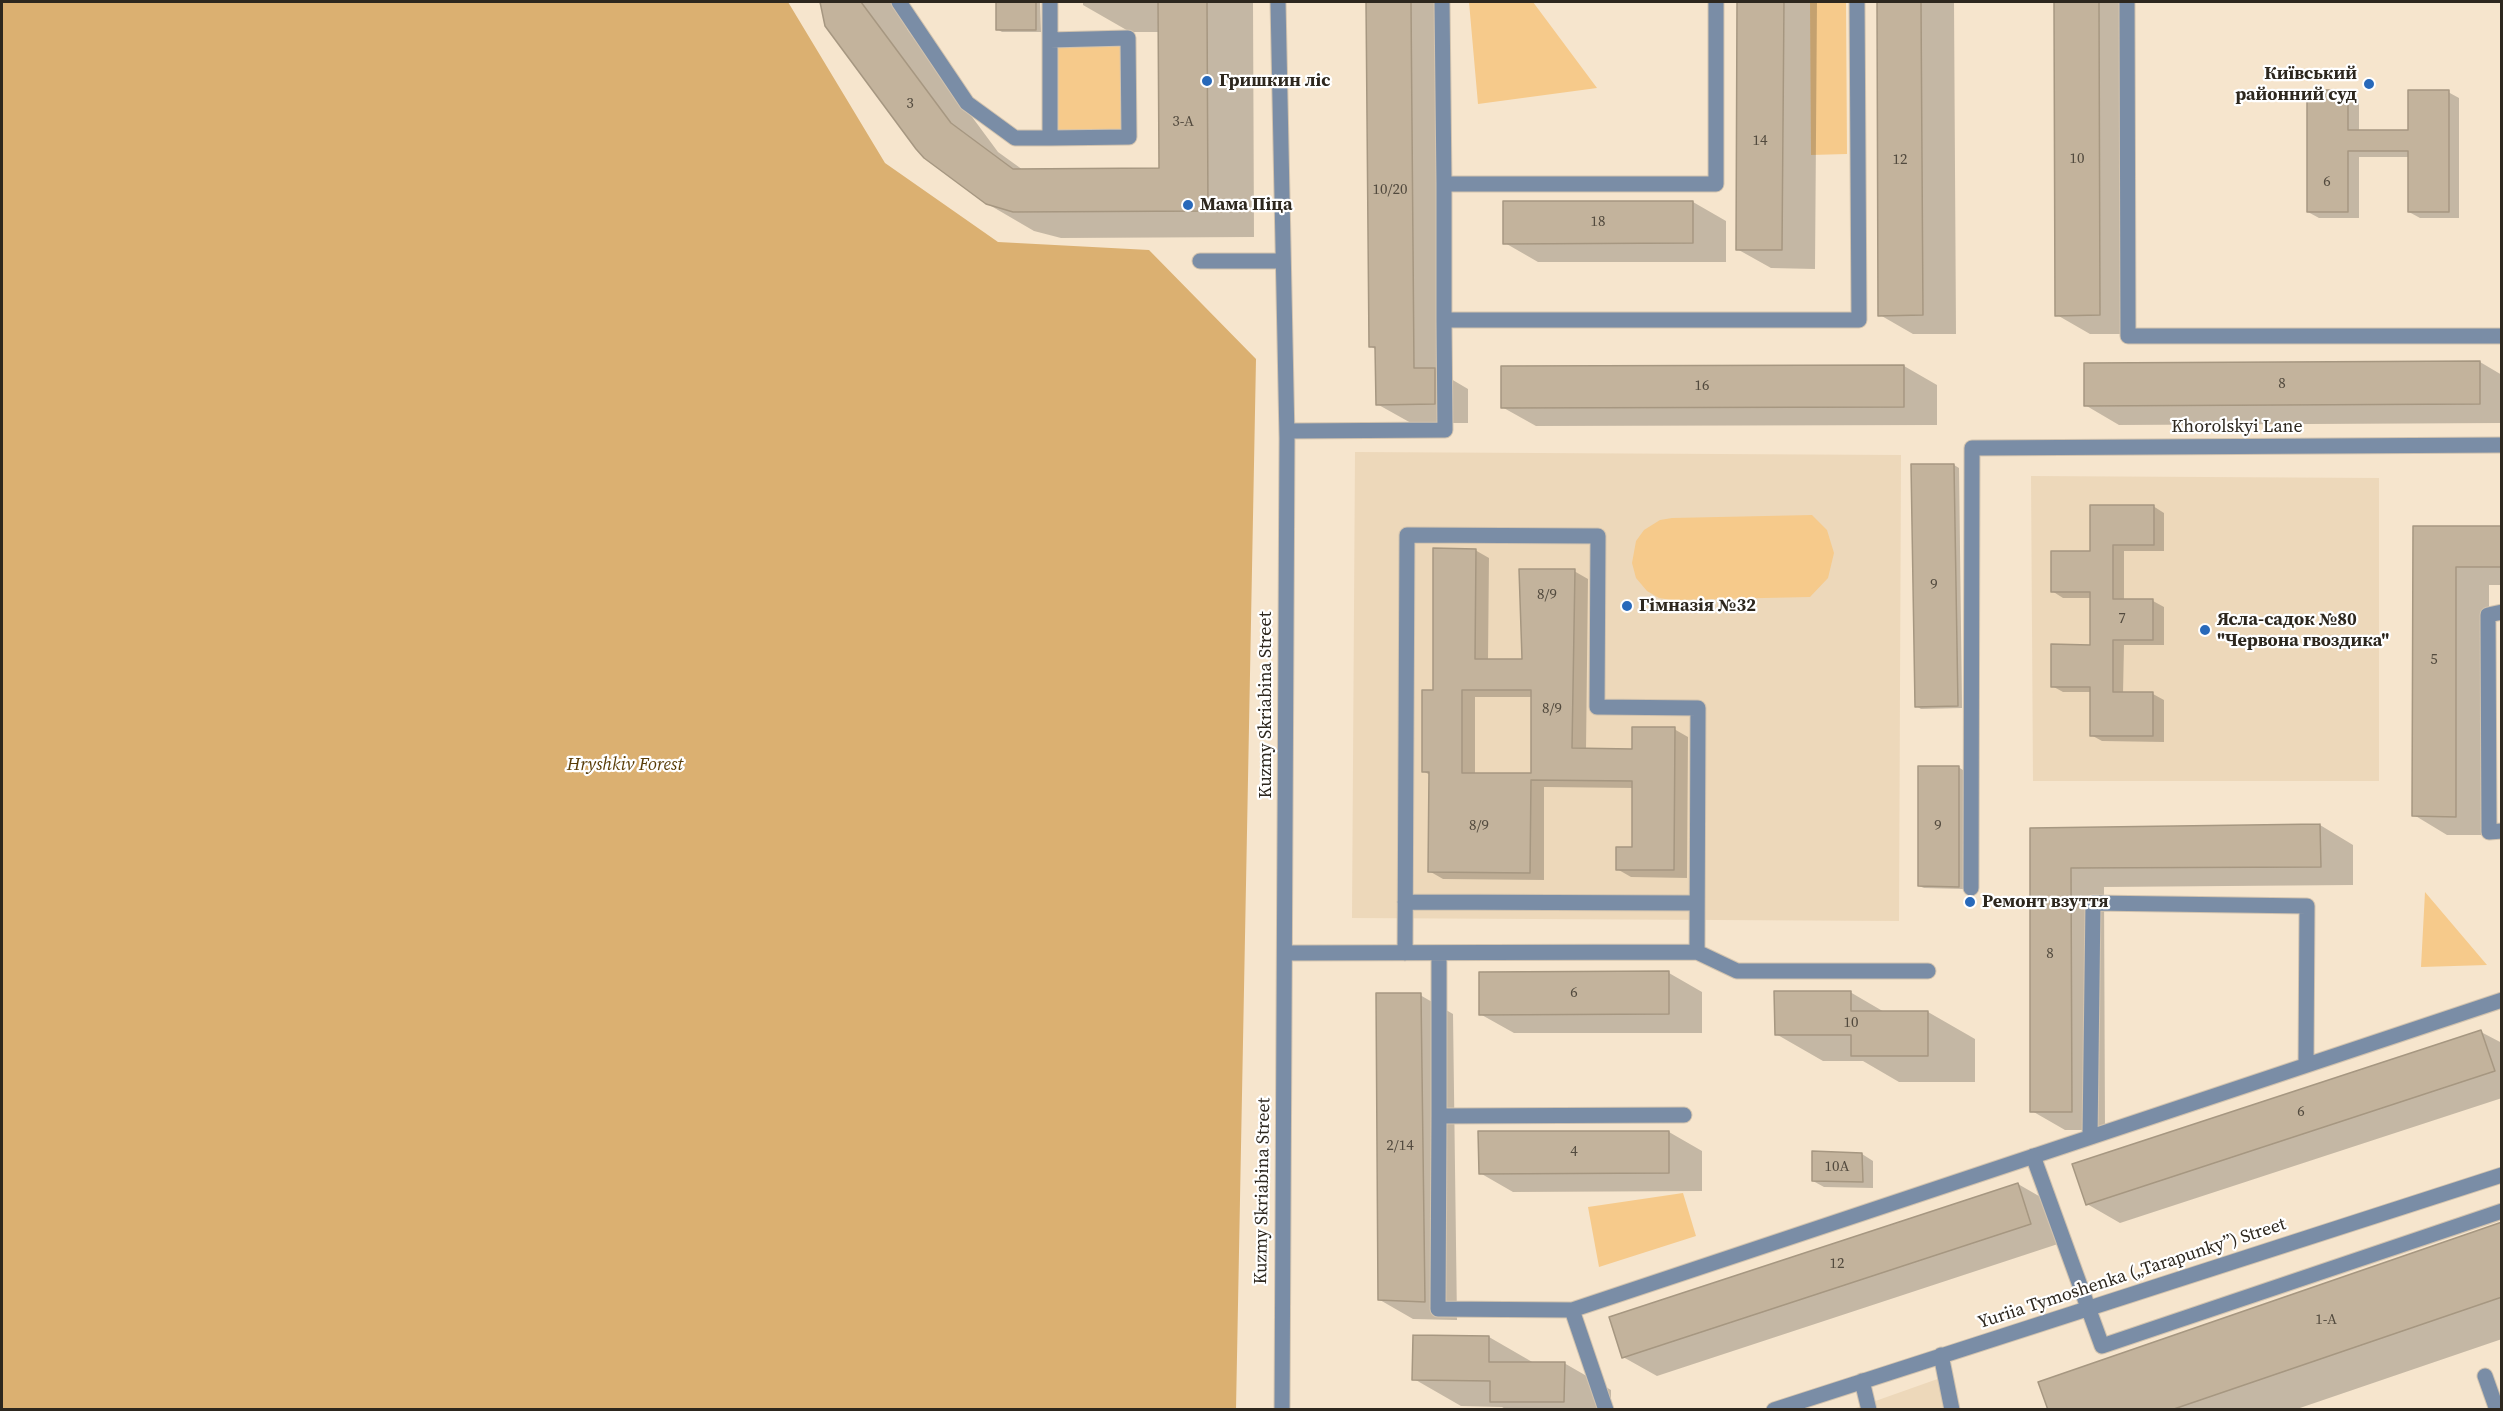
<!DOCTYPE html>
<meta charset="utf-8">
<style>
body{margin:0}
#map{position:relative;width:2503px;height:1411px;overflow:hidden;background:#f6e5cd;font-family:"Source Serif 4",serif}
canvas{display:block}
.frame{position:absolute;inset:0;border:3px solid #2d271e;pointer-events:none}
</style>
<div id="map">
<canvas width="2503" height="1411"></canvas>
<div class="frame"></div>
</div>
<script>
const c = document.querySelector('canvas').getContext('2d');
c.lineJoin = 'round';
function paint(path, color) {
  c.fillStyle = color;
  c.fill(path, 'evenodd');
}
function poly(rows) {
  const path = new Path2D();
  for (const r of rows) {
    path.moveTo(r[0], r[1]);
    for (let i = 2; i < r.length; i += 2) path.lineTo(r[i], r[i + 1]);
  }
  return path;
}
function stroke(path, color, width, dash) {
  c.strokeStyle = color;
  c.lineWidth = width;
  c.lineCap = dash ? 'butt' : 'round';
  c.setLineDash(dash || []);
  c.stroke(path);
}
function label(font, color, halo, rows, align = 'center') {
  c.font = font + ' "Source Serif 4",serif';
  c.lineWidth = 4.5;
  c.setLineDash([]);
  c.textBaseline = 'middle';
  c.strokeStyle = halo;
  c.fillStyle = color;
  for (const [text, x, y, turn = 0] of rows) {
    c.save();
    c.translate(x, y);
    c.rotate((+turn || 0) * Math.PI / 180);
    c.textAlign = isNaN(turn) ? turn : align;
    if (halo) c.strokeText(text, 0, 0);
    c.fillText(text, 0, 0);
    c.restore();
  }
}
paint(poly([
 [1355,452,1901,455,1899,921,1352,918],
 [2031,476,2379,478,2379,781,2033,781],
 [1946,1376,1954,1410,1850,1410]
]), '#edd8ba');
paint(poly([
 [1469,2,1533,2,1597,88,1478,104],
 [1810,2,1846,2,1847,154,1811,155],
 [1052,41,1126,41,1127,136,1054,136],
 [1812,515,1827,530,1834,553,1828,578,1810,597,1671,600,1659,598,1647,591,1636,578,1632,563,1636,541,1644,530,1660,520,1672,518],
 [2425,892,2487,965,2421,967],
 [1683,1193,1696,1236,1599,1267,1588,1207]
]), '#f6ca8b');
paint(poly([
 [2,2,788,2,885,163,998,242,1149,250,1256,359,1236,1409,2,1409]
]), '#dbb071');
paint(poly([
 [821,2,909,2,907,29,998,152,1023,170,1161,170,1160,32,1130,32,1083,5,1083,2,1253,2,1254,237,1061,238,1034,231,986,203,826,26],
 [997,2,1040,2,1041,32,1002,32,997,29],
 [1367,2,1444,2,1446,376,1468,389,1468,423,1411,423,1377,404,1377,350,1370,346],
 [1739,2,1817,2,1815,269,1771,268,1737,249],
 [1878,2,1954,2,1956,334,1913,334,1880,315],
 [2055,2,2131,2,2133,334,2090,334,2057,315],
 [2348,92,2359,98,2359,132,2409,132,2448,92,2459,98,2459,218,2420,218,2409,212,2409,157,2359,157,2359,218,2319,218,2308,212],
 [1693,202,1726,221,1726,262,1538,262,1505,243],
 [2480,362,2502,375,2502,423,2119,425,2085,405],
 [1904,366,1937,385,1937,425,1536,426,1502,407],
 [1954,465,1959,468,1962,708,1921,709,1916,706],
 [2153,506,2164,513,2164,551,2124,551,2124,600,2153,601,2164,607,2164,645,2124,645,2123,694,2153,694,2164,700,2164,742,2102,741,2091,735,2091,692,2063,692,2052,686,2091,646,2091,598,2063,598,2052,591,2092,553],
 [2414,527,2502,527,2502,585,2489,585,2489,835,2447,835,2414,815],
 [1475,550,1489,558,1488,660,1523,660,1574,571,1588,579,1586,750,1634,750,1674,729,1688,737,1687,878,1631,877,1617,869,1633,849,1634,788,1544,787,1544,880,1443,879,1429,871,1430,775,1423,771,1434,691],
 [1475,697,1533,697,1532,775,1475,774],
 [1958,767,1963,770,1963,889,1924,888,1919,886],
 [2320,825,2353,845,2353,885,2104,887,2105,1130,2065,1130,2032,1111,2032,830],
 [1669,973,1702,992,1702,1033,1514,1033,1480,1014],
 [1850,992,1886,1013,1928,1012,1975,1039,1975,1082,1899,1082,1863,1061,1823,1061,1776,1034],
 [1420,995,1453,1014,1457,1320,1413,1319,1380,1300],
 [2481,1032,2502,1043,2502,1098,2120,1223,2087,1204],
 [1669,1132,1702,1151,1702,1191,1513,1192,1480,1173],
 [1862,1154,1873,1161,1873,1188,1824,1187,1813,1181],
 [2018,1184,2051,1203,2064,1242,1657,1376,1623,1357],
 [2502,1224,2502,1339,2294,1410,2049,1410],
 [1414,1337,1489,1337,1534,1363,1564,1363,1611,1390,1611,1410,1507,1410,1502,1407,1461,1406,1414,1379]
]), '#0003');
const building = poly([
 [820,2,861,2,951,123,1013,169,1159,168,1158,2,1207,2,1208,211,1013,212,986,204,924,158,916,149,825,26,820,2],
 [996,2,1036,2,1036,30,996,30,996,2],
 [1366,2,1411,2,1414,368,1435,368,1435,404,1376,405,1375,347,1369,347,1366,2],
 [1737,2,1784,2,1782,250,1736,250,1737,2],
 [1877,2,1921,2,1923,315,1878,316,1877,2],
 [2054,2,2099,2,2100,315,2055,316,2054,2],
 [2307,90,2348,90,2348,130,2408,130,2408,90,2449,90,2449,212,2408,212,2408,151,2348,151,2348,212,2307,212,2307,90],
 [1503,201,1693,201,1693,243,1503,244,1503,201],
 [2480,361,2480,404,2084,406,2084,363,2480,361],
 [1904,365,1904,407,1501,408,1501,366,1904,365],
 [1911,464,1954,464,1958,706,1915,707,1911,464],
 [2090,505,2154,505,2154,545,2113,545,2113,599,2153,599,2153,640,2113,640,2113,692,2153,692,2153,736,2090,736,2090,687,2051,687,2051,644,2090,645,2090,592,2051,592,2051,551,2090,551,2090,505],
 [2413,526,2502,526,2502,567,2456,567,2456,817,2412,816,2413,526],
 [1433,548,1476,549,1475,659,1522,659,1519,569,1575,569,1572,748,1632,749,1632,727,1675,727,1674,870,1616,870,1616,847,1632,847,1632,781,1531,780,1530,873,1428,872,1429,772,1422,772,1422,690,1433,690,1433,548],
 [1462,690,1531,690,1531,773,1462,773,1462,690],
 [1918,766,1959,766,1959,887,1918,886,1918,766],
 [2320,824,2321,867,2071,868,2072,1112,2030,1112,2030,828,2320,824],
 [1669,971,1669,1014,1479,1015,1479,972,1669,971],
 [1774,991,1851,991,1851,1011,1928,1011,1928,1056,1851,1056,1851,1035,1775,1035,1774,991],
 [1376,993,1421,993,1425,1302,1378,1300,1376,993],
 [2481,1030,2495,1071,2086,1205,2072,1164,2481,1030],
 [1478,1131,1669,1131,1669,1173,1479,1174,1478,1131],
 [1812,1151,1862,1153,1863,1182,1812,1181,1812,1151],
 [2018,1183,2031,1224,1622,1358,1609,1317,2018,1183],
 [2502,1222,2502,1297,2171,1410,2048,1410,2038,1382,2502,1222],
 [1413,1335,1489,1336,1489,1362,1565,1362,1564,1402,1490,1402,1490,1381,1412,1380,1413,1335]
]);
paint(building, '#c3b39c');
stroke(building, '#a69781', 1.5);
const minor = poly([
 [899,2,967,103,1015,138,1050,138,1050,2],
 [1278,2,1287,438,1282,1410],
 [1442,2,1444,184],
 [2127,2,2128,336,2502,336],
 [1050,40,1128,38,1129,137,1050,138],
 [1200,261,1283,261],
 [1444,320,1444,184,1716,184,1716,2],
 [1287,431,1445,430,1444,320,1859,320,1857,2],
 [2502,612,2488,615,2489,832,2502,831],
 [1971,888,1972,448,2502,445],
 [1405,902,1697,903],
 [1285,953,1697,952,1737,971,1928,971],
 [1405,953,1407,535,1598,536,1597,707,1698,708,1697,952],
 [1439,953,1439,1116,1684,1115],
 [1439,1116,1438,1309,1572,1310,1606,1410],
 [2090,1137,2093,903,2307,906,2306,1064],
 [2033,1156,2102,1346,2502,1211],
 [1572,1310,2502,1000],
 [1941,1355,1952,1410],
 [2485,1376,2497,1410],
 [1862,1381,1869,1410],
 [1774,1410,2502,1175]
]);
stroke(minor, '#d2c3ae', 17);
stroke(minor, '#7a8da6', 15);
for (const [x, y, r, color] of [
 [1207,81,6,"#2869ba"],
 [2369,84,6,"#2869ba"],
 [1188,205,6,"#2869ba"],
 [1627,606,6,"#2869ba"],
 [2205,630,6,"#2869ba"],
 [1970,902,6,"#2869ba"]
]) {
  const dot = new Path2D();
  dot.arc(x, y, r, 0, 2 * Math.PI);
  c.fillStyle = color;
  c.fill(dot);
  stroke(dot, '#fff', 2);
}
label('15px', '#524a3e', null, [
 ["3",910,104],
 ["3-А",1183,122],
 ["14",1760,141],
 ["10",2077,159],
 ["12",1900,160],
 ["6",2327,182],
 ["10/20",1390,190],
 ["18",1598,222],
 ["8",2282,384],
 ["16",1702,386],
 ["9",1934,585],
 ["8/9",1547,595],
 ["7",2122,619],
 ["5",2434,660],
 ["8/9",1552,709],
 ["8/9",1479,826],
 ["9",1938,826],
 ["8",2050,954],
 ["6",1574,993],
 ["10",1851,1023],
 ["6",2301,1112],
 ["2/14",1400,1146],
 ["4",1574,1152],
 ["10А",1837,1167],
 ["12",1837,1264],
 ["1-А",2326,1320]
]);
label('bold 18px', '#2d271e', '#fff', [
 ["Київський",2357,74,"right"],
 ["районний суд",2357,95,"right"],
 ["Гришкин ліс",1219,81],
 ["Мама Піца",1200,205],
 ["Гімназія №32",1639,606],
 ["Ясла-садок №80",2217,620],
 ["\"Червона гвоздика\"",2217,641],
 ["Ремонт взуття",1982,902]
], 'left');
label('18px', '#2d271e', '#fff', [
 ["Khorolskyi Lane",2237,427],
 ["Kuzmy Skriabina Street",1266,705,-90],
 ["Kuzmy Skriabina Street",1263,1191,-89],
 ["Yuriia Tymoshenka („Tarapunky”) Street",2132,1274,-18]
]);
label('italic 18px', '#593c07', '#fff', [
 ["Hryshkiv Forest",625,765]
]);
</script>
